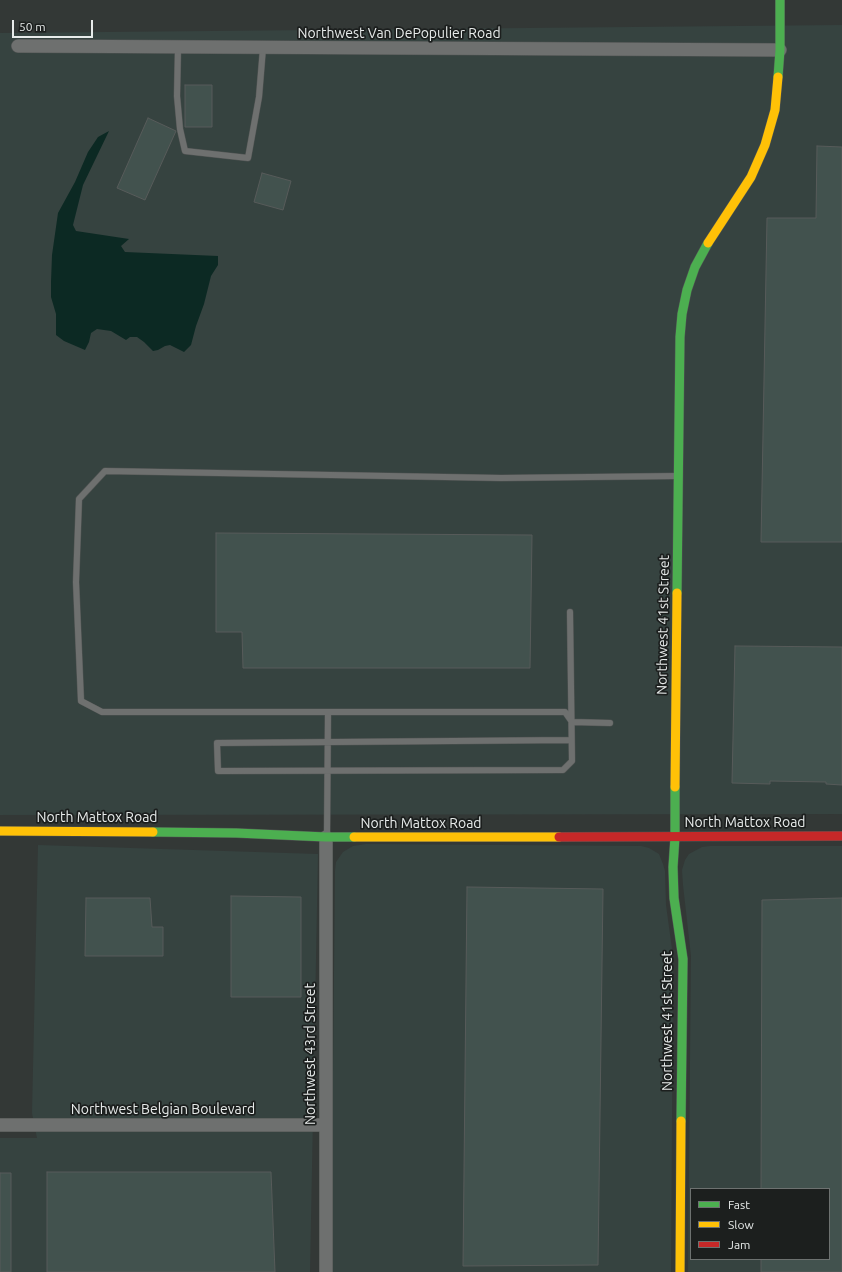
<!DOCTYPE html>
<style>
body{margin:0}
#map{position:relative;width:842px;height:1272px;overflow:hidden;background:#333836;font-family:Ubuntu,sans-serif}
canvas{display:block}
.legend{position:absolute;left:690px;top:1188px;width:140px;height:72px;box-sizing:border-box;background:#1c1f1e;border:1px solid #6d7170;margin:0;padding:5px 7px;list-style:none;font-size:12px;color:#e7ebea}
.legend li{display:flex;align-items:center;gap:8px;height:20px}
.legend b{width:20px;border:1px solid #6d7170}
.scale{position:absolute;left:12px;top:20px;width:81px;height:18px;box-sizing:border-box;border:2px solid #e7ebea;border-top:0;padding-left:5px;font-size:12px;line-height:14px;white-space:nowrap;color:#e7ebea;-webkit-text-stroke:3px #1c1f1e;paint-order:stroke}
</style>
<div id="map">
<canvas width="842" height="1272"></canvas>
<ul class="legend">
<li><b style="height:5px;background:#4caf50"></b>Fast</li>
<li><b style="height:5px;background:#ffc107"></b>Slow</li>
<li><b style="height:5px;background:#c62828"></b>Jam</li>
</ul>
<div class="scale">50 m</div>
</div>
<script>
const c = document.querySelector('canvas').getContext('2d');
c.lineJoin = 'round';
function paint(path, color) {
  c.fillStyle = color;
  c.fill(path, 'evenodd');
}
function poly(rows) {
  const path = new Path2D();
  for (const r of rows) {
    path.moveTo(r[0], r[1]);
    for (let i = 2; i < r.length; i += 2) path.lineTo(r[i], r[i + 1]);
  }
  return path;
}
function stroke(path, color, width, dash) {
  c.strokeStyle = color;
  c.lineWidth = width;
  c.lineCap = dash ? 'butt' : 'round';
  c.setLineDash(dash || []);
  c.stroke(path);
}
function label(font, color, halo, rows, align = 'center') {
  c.font = font + ' Ubuntu,sans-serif';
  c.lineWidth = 3.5;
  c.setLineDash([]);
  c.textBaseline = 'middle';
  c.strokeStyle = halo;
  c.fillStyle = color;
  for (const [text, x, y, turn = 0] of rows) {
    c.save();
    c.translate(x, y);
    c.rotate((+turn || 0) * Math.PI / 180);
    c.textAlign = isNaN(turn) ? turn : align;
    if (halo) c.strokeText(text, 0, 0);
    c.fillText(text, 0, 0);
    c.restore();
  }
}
paint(poly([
 [842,25,842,814,0,815,0,33],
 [366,844,641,846,649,848,659,854,663,864,665,871,666,905,672,949,673,962,671,1272,331,1272,335,871,336,862,343,852,353,846],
 [38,845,318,854,310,1272,0,1272,0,1138,37,1138,32,1113],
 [710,846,842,846,842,1272,688,1272,691,956,683,885,682,870,685,860,689,854,702,847],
 [691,1189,829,1189,829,1259,691,1259]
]), '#364340');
paint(poly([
 [109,131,83,185,73,225,76,231,129,239,121,246,125,252,218,256,218,265,211,276,204,304,196,326,191,345,184,352,170,345,165,346,158,350,153,351,144,342,137,337,130,337,126,340,111,331,97,329,91,333,89,342,85,350,64,341,56,335,56,314,51,297,51,282,52,255,58,213,75,182,88,152,98,137]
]), '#0c2923');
const building = poly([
 [185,85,212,85,212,127,185,127,185,85],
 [148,118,176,131,145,200,117,188,148,118],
 [817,146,842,147,842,542,761,542,767,218,816,218,817,146],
 [262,173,291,181,283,210,254,202,262,173],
 [216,533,532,535,530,668,243,668,242,632,216,632,216,533],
 [735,646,842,647,842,785,826,784,826,782,770,781,770,784,732,783,735,646],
 [467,887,603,889,598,1265,463,1266,467,887],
 [231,896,301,897,301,997,231,997,231,896],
 [86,898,150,898,152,927,163,927,163,956,85,956,86,898],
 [842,898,842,1272,761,1272,761,1259,829,1259,829,1189,761,1189,762,900,842,898],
 [47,1172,271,1172,275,1272,47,1272,47,1172],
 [0,1173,11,1173,11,1272,0,1272,0,1173]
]);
paint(building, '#42524e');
stroke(building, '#575b5a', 1);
const lane = poly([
 [178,48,177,96,180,129,185,151,248,158,259,97,263,48],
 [570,612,572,761,563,770,218,771,217,743,571,740],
 [610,723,572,722,565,712,102,712,81,701,76,582,79,499,105,471,501,478,678,476],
 [327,835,328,712]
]);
const street = poly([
 [18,46,780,50],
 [0,1125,326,1125],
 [326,1272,326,837]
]);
const fast = poly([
 [778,77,780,50,780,0],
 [677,593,680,337,682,314,687,290,695,267,708,243],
 [675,787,675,837,673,867,674,898,683,959,681,1121],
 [153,832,236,833,326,837,354,837]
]);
const slow = poly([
 [708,243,751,177,765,145,775,110,778,77],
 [675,787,677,593],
 [0,831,153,832],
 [354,837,559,837],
 [680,1272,681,1121]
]);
const jam = poly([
 [559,837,842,836]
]);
stroke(lane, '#515453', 7);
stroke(street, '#515453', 14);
stroke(fast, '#515453', 10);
stroke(slow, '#515453', 10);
stroke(jam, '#515453', 10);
stroke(lane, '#6e706f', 6);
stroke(street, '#6e706f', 13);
stroke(fast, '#4caf50', 9);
stroke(slow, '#ffc107', 9);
stroke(jam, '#c62828', 9);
label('14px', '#e7ebea', '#1c1f1e', [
 ["Northwest Van DePopulier Road",399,33],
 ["Northwest 41st Street",663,625,-89],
 ["North Mattox Road",97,817],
 ["North Mattox Road",745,822],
 ["North Mattox Road",421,823],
 ["Northwest 41st Street",667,1021,-90],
 ["Northwest 43rd Street",310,1054,-90],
 ["Northwest Belgian Boulevard",163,1109]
]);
</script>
